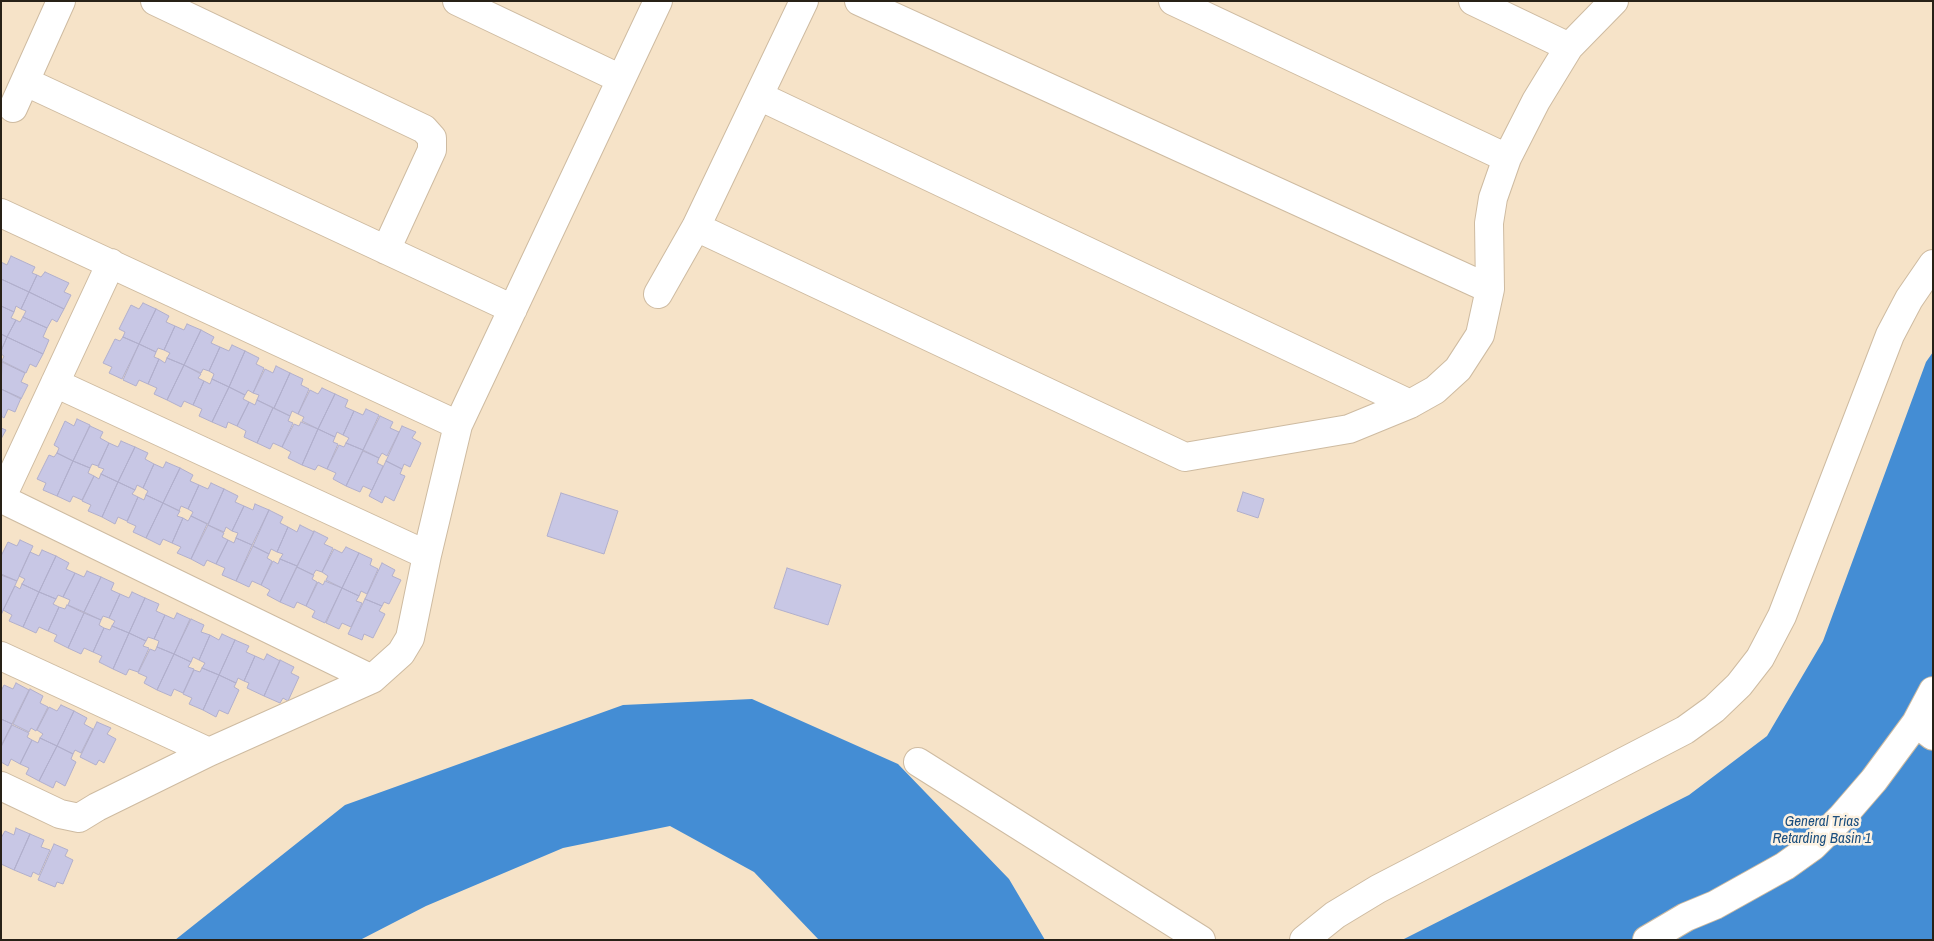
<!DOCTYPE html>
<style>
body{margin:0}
#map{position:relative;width:1934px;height:941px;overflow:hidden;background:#f6e3c8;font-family:"Archivo Narrow",sans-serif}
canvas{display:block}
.frame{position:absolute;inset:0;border:2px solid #282117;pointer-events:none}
</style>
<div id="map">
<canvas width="1934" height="941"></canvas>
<div class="frame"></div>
</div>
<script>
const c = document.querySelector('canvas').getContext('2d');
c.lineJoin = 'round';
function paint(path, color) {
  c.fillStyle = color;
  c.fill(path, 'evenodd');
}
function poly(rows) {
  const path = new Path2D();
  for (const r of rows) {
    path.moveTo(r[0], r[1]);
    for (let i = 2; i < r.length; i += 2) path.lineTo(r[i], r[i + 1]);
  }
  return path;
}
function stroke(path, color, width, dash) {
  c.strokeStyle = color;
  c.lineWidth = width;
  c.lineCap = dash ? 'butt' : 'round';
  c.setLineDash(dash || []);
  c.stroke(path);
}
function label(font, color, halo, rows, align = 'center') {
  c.font = font + ' "Archivo Narrow",sans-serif';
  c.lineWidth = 5;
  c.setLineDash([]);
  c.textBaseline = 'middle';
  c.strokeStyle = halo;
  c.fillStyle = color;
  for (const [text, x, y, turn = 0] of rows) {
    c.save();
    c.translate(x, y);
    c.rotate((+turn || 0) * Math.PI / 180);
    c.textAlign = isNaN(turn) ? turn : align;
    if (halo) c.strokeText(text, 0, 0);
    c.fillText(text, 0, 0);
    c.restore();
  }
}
paint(poly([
 [1933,352,1933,940,1402,940,1689,795,1767,736,1823,641,1926,362],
 [752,699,898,764,1009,879,1045,940,819,940,754,872,670,826,563,848,426,906,360,940,175,940,345,805,623,705]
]), '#448dd4');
const building = poly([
 [11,256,35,267,32,273,37,275,29,292,1,279,1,262,7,265,11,256],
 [45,272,69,283,64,292,71,295,64,309,29,292,37,275,41,277,45,272],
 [1,279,29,292,21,309,16,306,14,312,1,306,1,279],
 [29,292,64,309,57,322,52,319,47,328,23,317,26,311,21,309,29,292],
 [143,303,156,309,139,344,123,337,125,332,119,329,131,305,139,309,143,303],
 [1,306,14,312,11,318,16,320,7,337,1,334,1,306],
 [156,309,169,316,166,322,175,326,164,350,158,348,156,352,139,344,156,309],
 [23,317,47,328,43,337,49,340,43,354,7,337,16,320,20,322,23,317],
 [187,324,201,330,184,365,167,358,170,353,164,350,175,326,184,330,187,324],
 [201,330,214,337,211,343,220,347,209,371,203,369,201,373,184,365,201,330],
 [1,334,7,337,1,351,1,334],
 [7,337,43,354,36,367,30,364,26,373,2,361,4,356,1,354,1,351,7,337],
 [123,337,139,344,122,379,109,373,112,367,103,363,115,339,120,341,123,337],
 [139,344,156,352,154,357,159,359,148,384,139,380,136,386,123,380,139,344],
 [232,345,245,351,229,387,212,379,214,374,209,371,220,347,229,351,232,345],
 [245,351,259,358,256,364,264,368,253,393,248,390,245,395,229,387,245,351],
 [167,358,184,365,167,400,154,394,157,388,148,384,159,359,165,363,167,358],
 [2,362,25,373,21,382,28,385,21,399,1,389,2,362],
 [184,365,201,374,198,378,204,381,193,405,184,401,181,407,167,400,184,365],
 [276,366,290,373,274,408,257,400,259,395,253,393,265,369,273,373,276,366],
 [290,373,303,379,301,385,309,389,298,414,292,411,290,416,274,408,290,373],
 [212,379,229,387,212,422,199,416,202,409,193,405,204,381,210,384,212,379],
 [229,387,245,395,243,399,249,402,237,426,228,422,226,428,212,422,229,387],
 [322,388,335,394,318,429,302,421,304,417,298,414,310,390,318,394,322,388],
 [1,389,21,398,15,412,8,409,4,418,1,416,1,389],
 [335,394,348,400,345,407,354,411,343,435,337,432,335,437,318,429,335,394],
 [257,400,273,408,257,443,244,437,246,431,237,426,249,402,255,405,257,400],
 [273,408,290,416,288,421,293,423,282,447,273,443,270,449,257,443,273,408],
 [366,409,379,415,363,450,346,443,349,438,343,435,354,411,363,415,366,409],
 [380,416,393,422,390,428,399,432,387,456,382,453,379,458,363,450,380,416],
 [77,419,90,425,73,461,57,453,59,448,54,445,65,421,74,426,77,419],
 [301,422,318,429,302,465,288,458,291,452,282,447,294,424,299,426,301,422],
 [90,426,103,432,100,438,109,443,98,466,92,464,90,468,73,461,90,426],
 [402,426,416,432,412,438,421,443,410,467,404,464,402,469,386,461,402,426],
 [1,428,6,430,1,439,1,428],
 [318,429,335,437,333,442,338,444,327,469,318,465,315,470,302,465,318,429],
 [121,441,135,447,118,482,101,474,104,469,98,467,109,443,118,447,121,441],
 [346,443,363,450,346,486,333,479,336,473,327,469,339,445,344,447,346,443],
 [135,447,148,453,145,459,154,464,143,488,137,485,135,490,118,482,135,447],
 [363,451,379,458,377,463,383,466,372,490,363,486,360,492,346,486,363,451],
 [57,453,73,461,57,496,43,490,46,483,37,479,49,455,54,457,57,453],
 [73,461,90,468,88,473,94,476,82,500,73,496,70,502,57,496,73,461],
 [386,461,402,469,400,474,405,476,394,501,385,496,382,503,369,496,386,461],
 [166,462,180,468,163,503,146,495,148,491,143,488,154,464,163,468,166,462],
 [180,468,193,475,190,481,199,485,188,509,181,506,179,511,163,503,180,468],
 [101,474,118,482,102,517,88,511,91,505,82,501,94,476,99,479,101,474],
 [118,482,135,490,132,494,138,497,127,521,118,517,115,524,102,517,118,482],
 [211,483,224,489,208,524,191,516,193,512,188,509,199,485,208,489,211,483],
 [224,489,238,496,235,502,244,506,232,531,226,527,224,532,208,525,224,489],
 [1243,492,1264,499,1258,518,1237,511,1243,492],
 [561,493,618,511,604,554,547,536,561,493],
 [146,495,163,503,146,538,133,532,136,526,127,522,138,497,144,500,146,495],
 [163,503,180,511,177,516,183,518,172,543,163,539,160,545,146,538,163,503],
 [255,504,269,510,252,545,236,538,238,533,232,531,244,506,253,510,255,504],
 [269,510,283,517,280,523,288,527,277,552,271,549,269,554,253,546,269,510],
 [191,516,207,524,191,559,177,553,181,547,172,543,183,518,188,521,191,516],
 [208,525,224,533,222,537,228,540,216,564,207,560,204,566,191,559,208,525],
 [300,525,314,532,297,566,280,559,283,554,277,552,288,527,297,532,300,525],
 [314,531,328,538,324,544,333,548,322,572,316,570,313,575,297,567,314,531],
 [236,538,252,545,236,581,222,575,225,568,216,564,228,540,234,543,236,538],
 [20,540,33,546,17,581,1,574,1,556,8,542,17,546,20,540],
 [253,546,269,554,267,558,272,561,261,585,252,581,249,587,236,581,253,546],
 [346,547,359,553,342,588,326,580,328,576,322,572,334,549,342,553,346,547],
 [42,550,56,556,39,592,22,584,25,579,19,576,30,552,39,556,42,550],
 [359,553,372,559,370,565,378,569,367,594,361,591,359,596,342,588,359,553],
 [56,556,69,563,66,569,75,573,63,597,58,595,56,599,39,592,56,556],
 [280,559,297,566,280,602,267,595,270,590,261,585,273,561,278,564,280,559],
 [382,563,395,570,392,576,401,580,389,604,384,602,382,606,365,599,382,563],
 [297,567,314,575,312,579,317,582,306,606,297,602,294,608,280,602,297,567],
 [787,568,841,585,828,625,774,608,787,568],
 [87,571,101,577,84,612,68,605,70,600,63,597,75,573,84,577,87,571],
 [1,575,17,581,1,615,1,575],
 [101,577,114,583,111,590,120,594,109,618,103,616,101,620,84,612,101,577],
 [325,581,342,588,325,623,312,617,315,611,306,606,318,582,323,585,325,581],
 [22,584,39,592,23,627,9,621,12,615,3,610,15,586,20,589,22,584],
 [342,588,359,596,356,601,362,603,351,627,342,623,339,629,326,623,342,588],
 [39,592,56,599,53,604,59,607,48,631,39,627,36,633,23,627,39,592],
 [132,592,145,598,129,633,112,626,115,621,109,618,120,594,129,598,132,592],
 [145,598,159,604,156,611,165,615,154,639,148,637,146,641,129,633,145,598],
 [365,599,382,606,379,611,385,614,373,638,364,634,362,640,348,634,365,599],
 [67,605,84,613,68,648,54,641,57,635,48,631,59,607,65,609,67,605],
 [84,613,101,620,99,625,104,628,93,652,84,648,81,654,68,648,84,613],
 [177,613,190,619,174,654,157,647,159,641,154,639,165,615,174,619,177,613],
 [191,619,204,625,201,632,210,635,199,660,193,657,191,662,174,654,191,619],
 [112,626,129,633,113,669,99,662,102,656,93,652,104,628,110,630,112,626],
 [129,633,146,641,143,646,149,648,138,672,129,669,126,675,113,669,129,633],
 [222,634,235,640,219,675,202,668,205,663,199,660,210,635,219,640,222,634],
 [235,640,249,646,246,652,255,656,244,681,238,678,236,683,219,675,235,640],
 [157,647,174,654,157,690,144,683,147,677,138,673,150,649,155,651,157,647],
 [174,654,191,662,188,667,194,669,183,693,174,689,171,696,157,690,174,654],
 [267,654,280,661,264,696,247,688,249,683,244,681,255,656,264,660,267,654],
 [280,660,294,667,291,673,299,677,288,701,283,698,280,703,264,696,280,660],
 [202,668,219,675,203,710,189,704,192,698,183,694,194,670,200,672,202,668],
 [219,675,236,683,234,687,239,690,228,714,219,710,216,717,203,710,219,675],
 [16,683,29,690,12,724,1,719,1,691,4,685,13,689,16,683],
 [30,689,43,696,40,703,48,707,36,731,31,728,29,732,13,724,30,689],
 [61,705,74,711,57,746,40,738,43,734,37,730,49,707,57,711,61,705],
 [74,711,87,718,84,724,93,729,81,753,75,750,73,754,57,746,74,711],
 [1,719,12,724,1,746,1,719],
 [97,722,111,728,107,734,116,739,104,763,99,760,96,765,80,757,97,722],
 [12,725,29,733,27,737,32,740,20,764,11,759,8,766,1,762,1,747,12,725],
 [40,738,57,746,39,781,26,774,29,768,20,764,32,740,38,743,40,738],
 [57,746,73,754,71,759,76,762,65,786,56,781,53,788,39,781,57,746],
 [16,828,30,834,14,870,1,864,1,838,5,831,14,835,16,828],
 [30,834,44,840,41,847,50,850,39,875,33,872,31,877,14,870,30,834],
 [54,844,68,850,65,856,73,860,63,884,57,882,55,887,38,880,54,844]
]);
paint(building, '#c8c7e5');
stroke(building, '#b1afcc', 1);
const minor = poly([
 [155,1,424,129,432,138,432,150,386,250],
 [457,1,621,79],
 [859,1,1490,289],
 [1173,1,1507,158],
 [1473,1,1569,47],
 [26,82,513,309],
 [759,96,1410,404],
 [13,108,61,1],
 [1,213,458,425],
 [696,227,1185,457,1349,429,1410,404,1435,390,1458,369,1480,335,1490,289,1489,223,1493,198,1507,158,1536,101,1569,47,1614,1],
 [658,294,696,227,804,1],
 [55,383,427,555],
 [1,499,111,263],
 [2,499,372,679],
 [1,656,209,752],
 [1933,691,1916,723,1933,736],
 [918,762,1201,940],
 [1,786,60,814,79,818,97,807,209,752,372,679,401,653,410,638,427,555,458,425,658,1],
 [1304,940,1335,915,1378,889,1685,730,1714,709,1739,685,1760,658,1782,616,1890,335,1909,299,1933,264],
 [1647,940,1686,917,1715,905,1785,866,1813,846,1842,817,1874,780,1916,723]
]);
stroke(minor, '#cebba1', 30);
stroke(minor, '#fff', 28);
label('italic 15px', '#1c4f7e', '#fdf2e2', [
 ["General Trias",1822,822],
 ["Retarding Basin 1",1822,839]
]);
</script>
